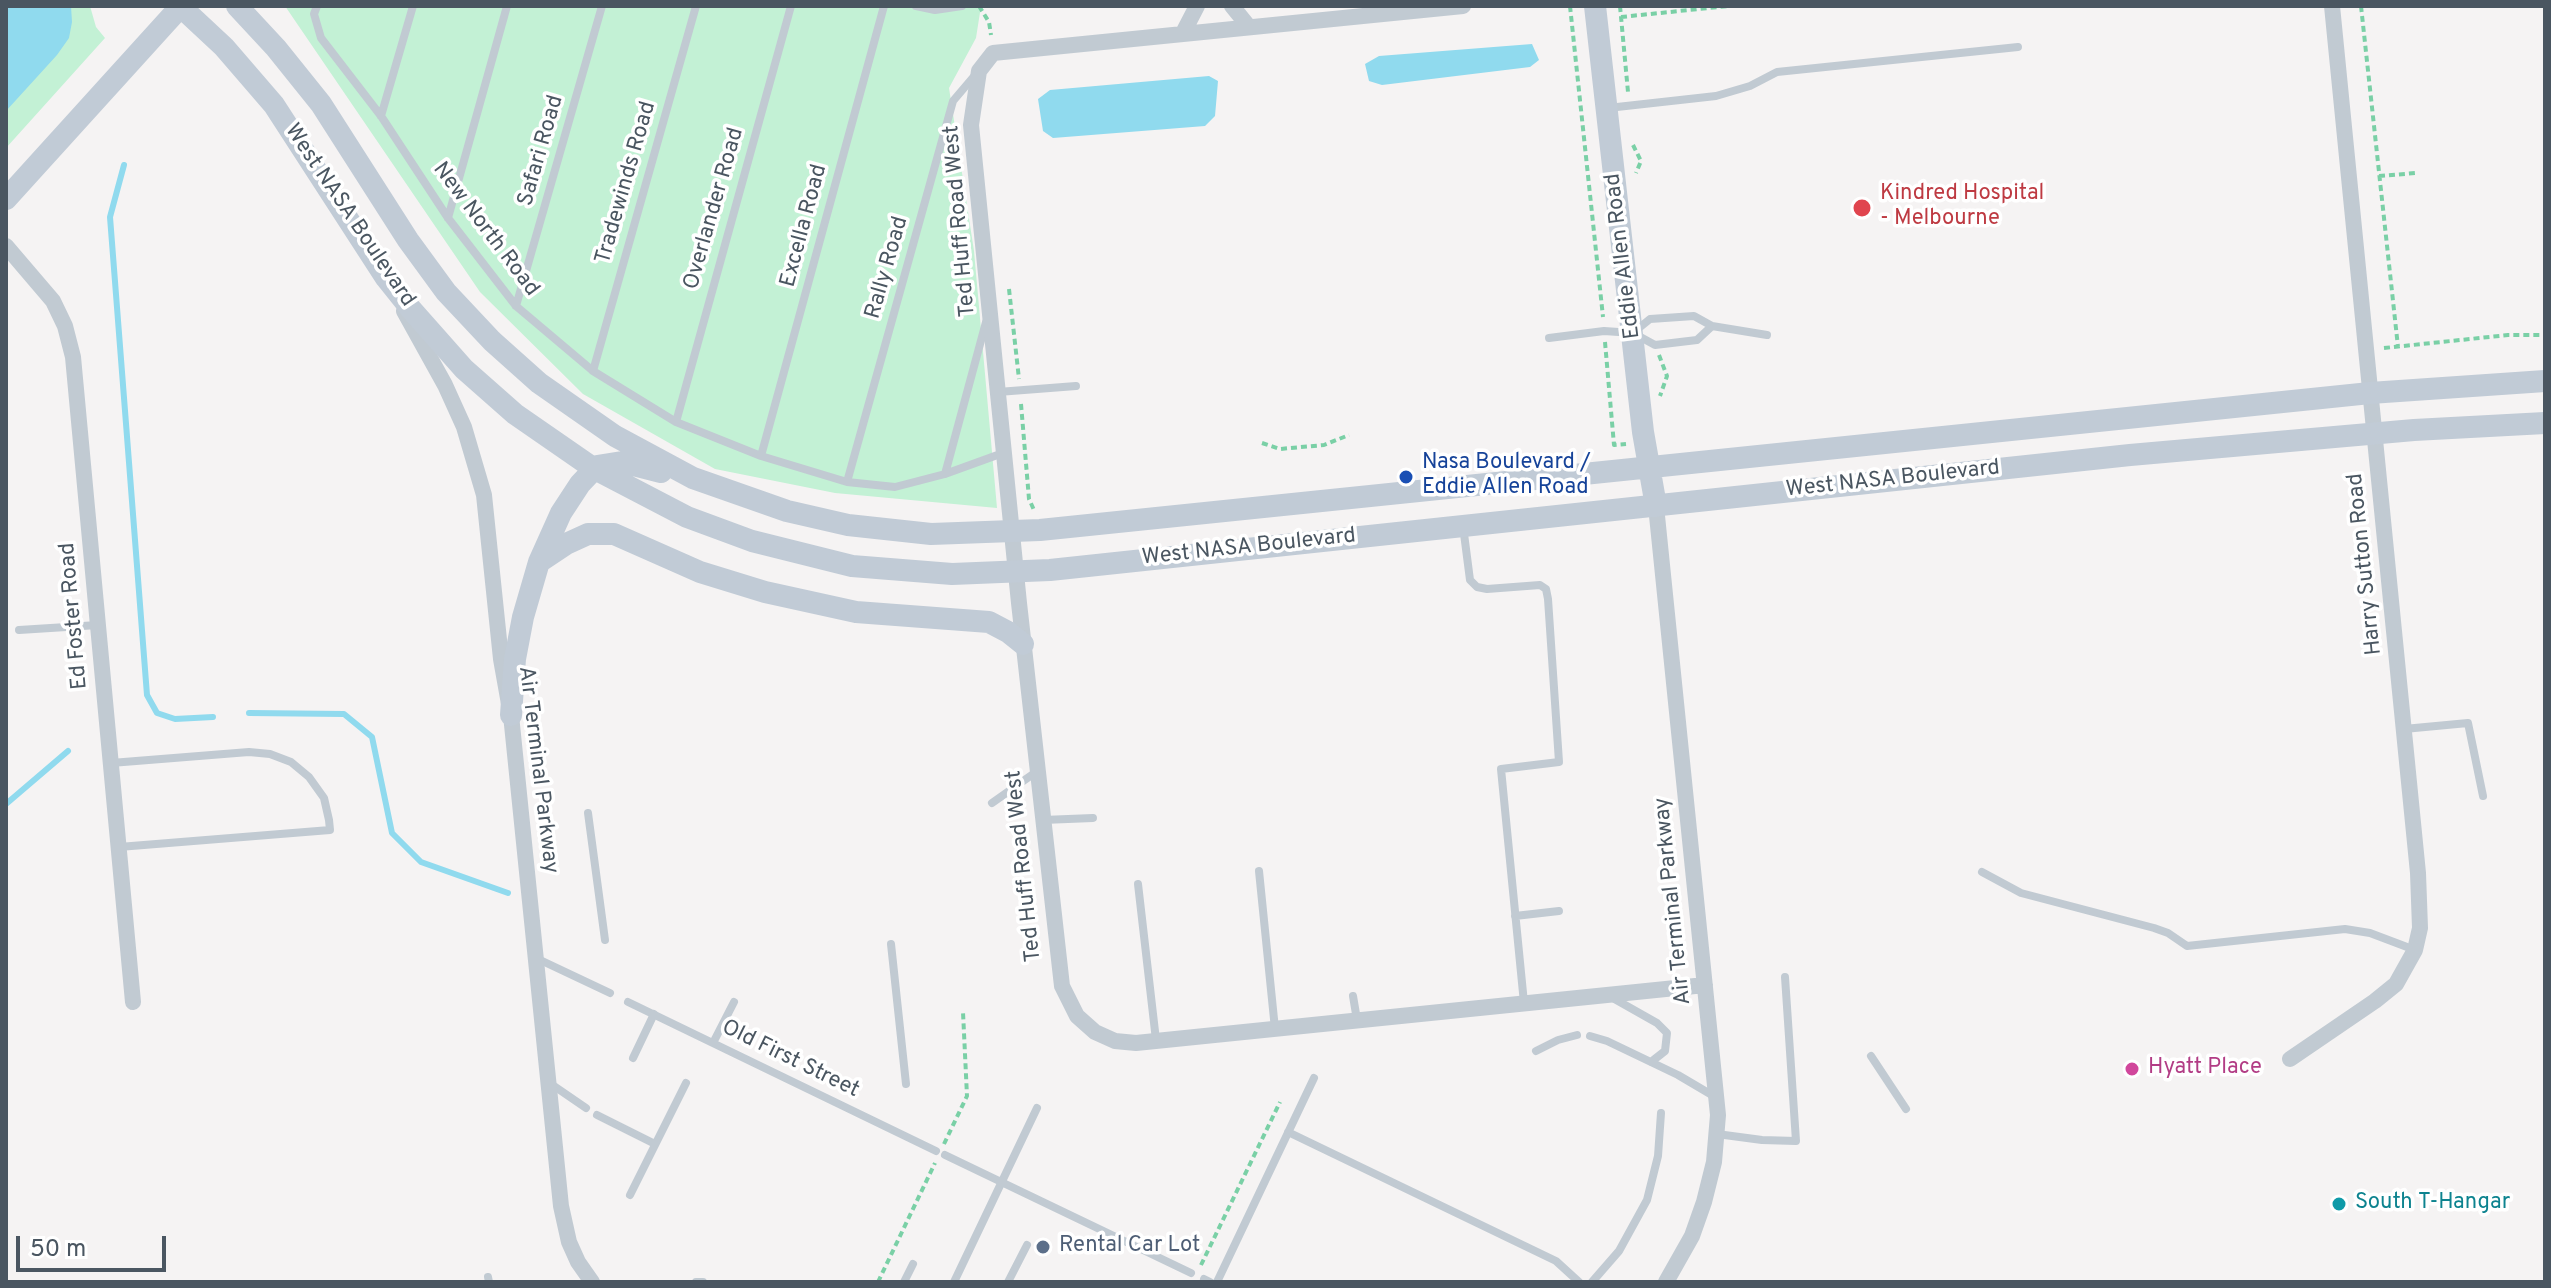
<!DOCTYPE html>
<style>
body{margin:0}
#map{position:relative;width:2551px;height:1288px;overflow:hidden;background:#f5f3f3;font-family:Overpass,sans-serif}
canvas{display:block}
.frame{position:absolute;inset:0;border:8px solid #4a5661;pointer-events:none}
.scale{position:absolute;left:16px;top:1236px;width:150px;height:36px;box-sizing:border-box;border:4px solid #4a5661;border-top:0;padding-left:10px;font-size:24px;line-height:28px;white-space:nowrap;color:#4a5661;-webkit-text-stroke:6px #fff;paint-order:stroke}
</style>
<div id="map">
<canvas width="2551" height="1288"></canvas>
<div class="frame"></div>
<div class="scale">50 m</div>
</div>
<script>
const c = document.querySelector('canvas').getContext('2d');
c.lineJoin = 'round';
function paint(path, color) {
  c.fillStyle = color;
  c.fill(path, 'evenodd');
}
function poly(rows) {
  const path = new Path2D();
  for (const r of rows) {
    path.moveTo(r[0], r[1]);
    for (let i = 2; i < r.length; i += 2) path.lineTo(r[i], r[i + 1]);
  }
  return path;
}
function stroke(path, color, width, dash) {
  c.strokeStyle = color;
  c.lineWidth = width;
  c.lineCap = dash ? 'butt' : 'round';
  c.setLineDash(dash || []);
  c.stroke(path);
}
function label(font, color, halo, rows, align = 'center') {
  c.font = font + ' Overpass,sans-serif';
  c.lineWidth = 7;
  c.setLineDash([]);
  c.textBaseline = 'middle';
  c.strokeStyle = halo;
  c.fillStyle = color;
  for (const [text, x, y, turn = 0] of rows) {
    c.save();
    c.translate(x, y);
    c.rotate((+turn || 0) * Math.PI / 180);
    c.textAlign = isNaN(turn) ? turn : align;
    if (halo) c.strokeText(text, 0, 0);
    c.fillText(text, 0, 0);
    c.restore();
  }
}
paint(poly([
 [6,6,90,6,96,27,105,38,6,148],
 [285,6,981,6,976,38,949,88,974,251,997,508,835,493,715,469,583,394,480,292]
]), '#c3f1d5');
paint(poly([
 [6,6,71,6,72,22,69,38,57,55,6,111],
 [1532,44,1539,60,1530,67,1382,85,1369,81,1365,64,1379,56],
 [1209,76,1218,81,1215,116,1205,126,1053,138,1043,131,1038,99,1050,90]
]), '#90daee');
stroke(poly([
 [124,165,110,217,147,695,157,713,175,719,213,717],
 [249,713,344,714,372,737,392,833,421,862,508,893],
 [6,804,68,751]
]), '#90daee', 6);
stroke(poly([
 [979,6,989,22,991,35],
 [1570,6,1603,317],
 [1620,6,1628,92],
 [2361,6,2398,347],
 [1621,17,1728,6],
 [1633,145,1641,161,1636,173],
 [2379,176,2416,173],
 [1009,289,1019,379],
 [1605,342,1614,445,1626,444],
 [2384,348,2508,335,2545,335],
 [1659,355,1667,376,1660,396],
 [1021,404,1029,499,1034,510],
 [1262,443,1280,449,1324,445,1349,435],
 [944,1144,967,1096,963,1012],
 [1201,1265,1280,1102],
 [878,1282,935,1163]
]), '#7ad0a6', 4, [6, 4]);
stroke(poly([
 [317,6,314,14,321,38,381,116,448,218,516,306,593,371,676,422,761,456,847,482,895,487,945,474,1003,453],
 [916,6,935,10,962,6],
 [1608,108,1716,96,1750,86,1777,72,2018,47],
 [381,116,413,6],
 [448,218,507,6],
 [516,306,602,6],
 [1712,326,1767,335],
 [1549,338,1604,331,1633,333,1655,345,1697,340,1712,326,1694,316,1650,319,1634,332],
 [593,371,696,6],
 [998,392,1076,386],
 [676,422,791,6],
 [761,456,884,6],
 [945,474,986,322],
 [847,482,953,101,976,74],
 [1463,526,1470,580,1477,587,1487,589,1540,585,1546,589,1548,599,1559,762,1501,769,1524,1003],
 [19,630,98,625],
 [2404,729,2468,723,2483,796],
 [111,763,249,752,270,754,291,762,309,777,324,798,329,820,330,830,119,847],
 [992,803,1036,772],
 [588,813,605,940],
 [1043,820,1093,818],
 [1259,871,1275,1029],
 [1982,872,2021,893,2154,928,2168,933,2187,946,2345,929,2370,933,2415,950],
 [1138,884,1156,1040],
 [1515,916,1559,911],
 [891,944,906,1084],
 [538,959,610,993],
 [1353,996,1357,1020],
 [1611,997,1657,1023,1667,1033,1665,1051,1651,1062],
 [628,1002,936,1151],
 [1590,1036,1607,1041,1678,1075,1717,1098],
 [713,1043,734,1002],
 [1536,1051,1558,1040,1577,1035],
 [1871,1056,1906,1109],
 [633,1058,654,1014],
 [551,1084,586,1108],
 [597,1115,655,1144],
 [1288,1132,1556,1261,1579,1282],
 [1717,1134,1762,1140,1796,1141,1785,977],
 [945,1155,1191,1273],
 [630,1195,686,1083],
 [488,1277,489,1282],
 [1204,1279,1210,1282],
 [696,1282,703,1282],
 [904,1282,913,1264],
 [954,1282,1037,1108],
 [1008,1282,1027,1245],
 [1217,1282,1314,1078],
 [1592,1282,1619,1251,1647,1200,1658,1156,1661,1113]
]), '#c1cad2', 8);
stroke(poly([
 [1232,6,1249,27],
 [1463,6,993,53,979,71,971,125,1019,603,1062,986,1077,1016,1095,1032,1115,1041,1136,1043,1705,985],
 [1183,33,1197,6],
 [6,246,53,301,65,326,73,357,133,1002],
 [404,311,445,385,464,427,484,495,501,659,511,715,561,1206,569,1242,578,1262,592,1282],
 [1656,506,1718,1115,1714,1162,1704,1202,1692,1236,1666,1282],
 [2290,1059,2375,1001,2396,984,2415,950,2420,928,2418,873,2332,6]
]), '#c1cad2', 16);
stroke(poly([
 [180,6,224,47,274,105,386,278,410,308,464,369,515,414,593,468,687,517,752,541,852,566,952,574,1050,570,2130,455,2414,430,2545,423],
 [237,6,276,48,321,104,408,240,446,292,492,341,539,383,615,436,693,478,787,511,848,525,931,534,1040,530,2370,393,2545,381],
 [1595,6,1643,432,1656,506],
 [6,199,181,6],
 [539,562,566,544,588,534,614,534,700,572,765,592,856,612,989,622,1008,632,1023,644],
 [511,715,515,659,523,617,539,562,561,513,580,484,597,466,622,462,661,472]
]), '#c1cbd6', 22);
for (const [x, y, r, color] of [
 [1862,208,10,"#e0444e"],
 [1406,477,8,"#1a4fb4"],
 [2132,1069,8,"#d1479c"],
 [2339,1204,8,"#0f9aa8"],
 [1043,1247,8,"#5c6f8a"]
]) {
  const dot = new Path2D();
  dot.arc(x, y, r, 0, 2 * Math.PI);
  c.fillStyle = color;
  c.fill(dot);
  stroke(dot, '#fff', 3);
}
label('22px', '#4a5661', '#fff', [
 ["Safari Road",542,151,-74],
 ["Tradewinds Road",627,183,-74],
 ["Overlander Road",715,209,-74],
 ["West NASA Boulevard",349,216,56],
 ["Ted Huff Road West",961,221,-95],
 ["Excella Road",805,226,-75],
 ["New North Road",485,230,53],
 ["Eddie Allen Road",1624,256,-97],
 ["Rally Road",888,268,-74],
 ["West NASA Boulevard",1893,480,-6],
 ["West NASA Boulevard",1249,548,-6],
 ["Harry Sutton Road",2366,564,-96],
 ["Ed Foster Road",75,616,-95],
 ["Air Terminal Parkway",537,770,83],
 ["Ted Huff Road West",1025,866,-96],
 ["Air Terminal Parkway",1674,901,-96],
 ["Old First Street",790,1060,26]
]);
label('22px', '#be3a42', '#fff', [
 ["Kindred Hospital",1880,195],
 ["- Melbourne",1880,220]
], 'left');
label('22px', '#164399', '#fff', [
 ["Nasa Boulevard /",1422,464],
 ["Eddie Allen Road",1422,489]
], 'left');
label('22px', '#b23c85', '#fff', [
 ["Hyatt Place",2148,1069]
], 'left');
label('22px', '#0d838f', '#fff', [
 ["South T-Hangar",2355,1204]
], 'left');
label('22px', '#4e5e75', '#fff', [
 ["Rental Car Lot",1059,1247]
], 'left');
</script>
